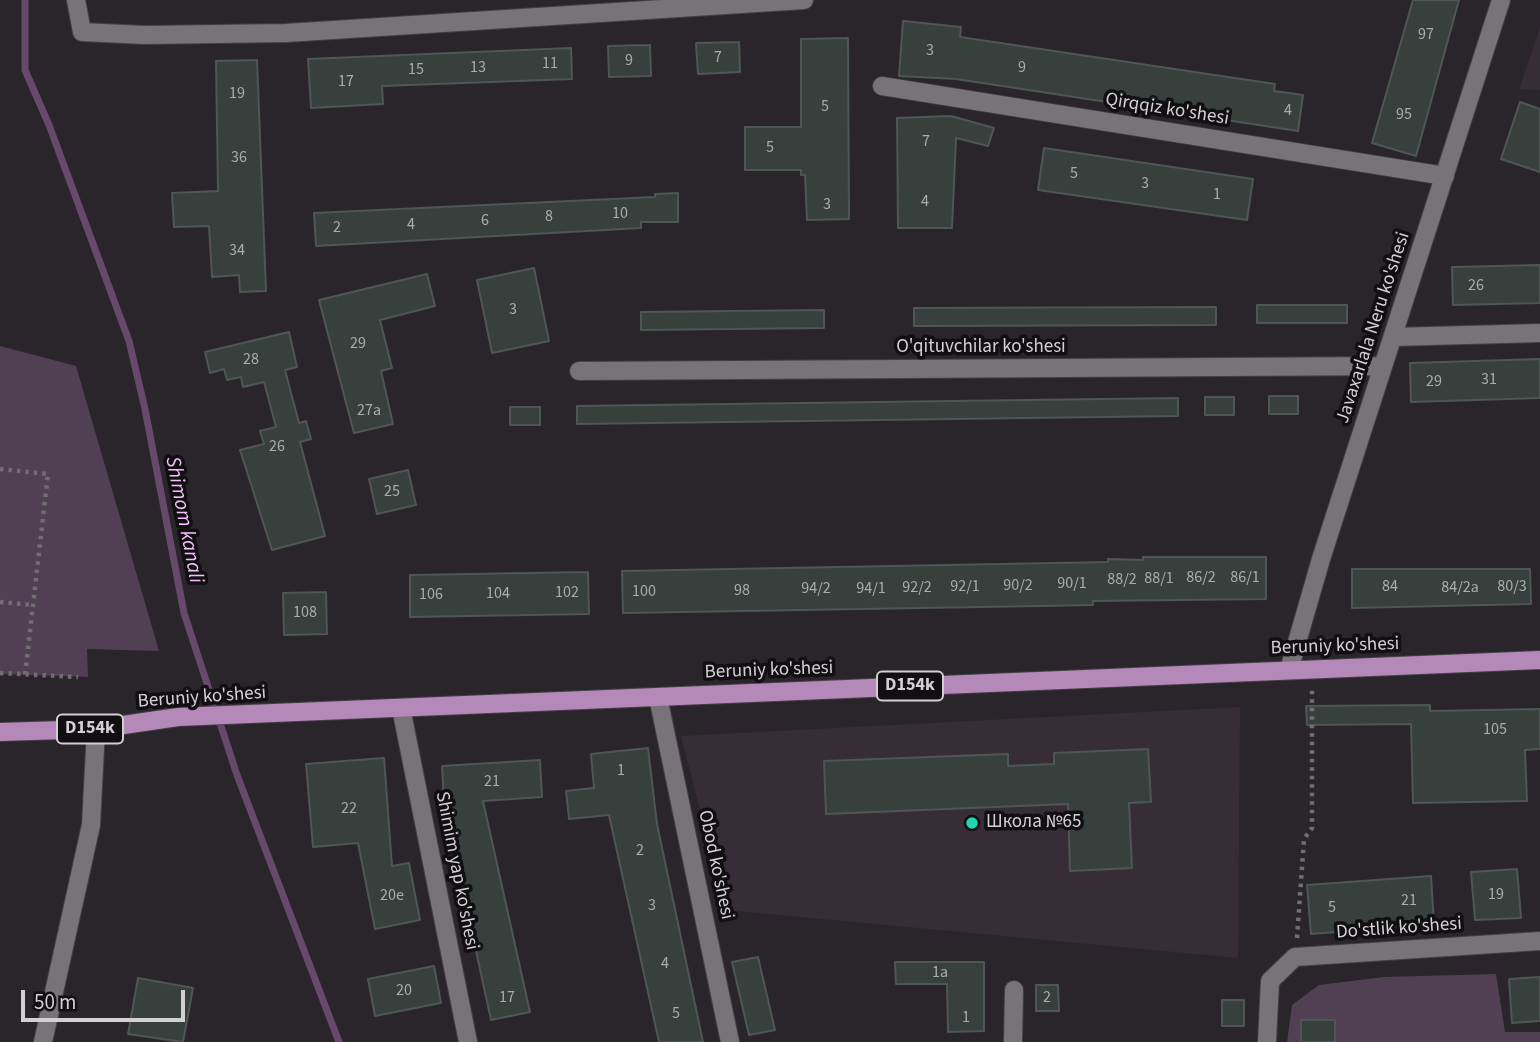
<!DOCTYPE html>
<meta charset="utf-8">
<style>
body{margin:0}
#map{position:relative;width:1540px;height:1042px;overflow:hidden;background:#2a252b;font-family:"Source Sans 3",sans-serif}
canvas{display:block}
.scale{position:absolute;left:21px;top:990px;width:164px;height:32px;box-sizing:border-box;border:4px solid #d3d0d3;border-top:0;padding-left:9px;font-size:21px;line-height:24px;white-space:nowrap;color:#d3d0d3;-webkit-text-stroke:5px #110f12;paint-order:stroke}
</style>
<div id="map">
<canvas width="1540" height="1042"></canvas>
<div class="scale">50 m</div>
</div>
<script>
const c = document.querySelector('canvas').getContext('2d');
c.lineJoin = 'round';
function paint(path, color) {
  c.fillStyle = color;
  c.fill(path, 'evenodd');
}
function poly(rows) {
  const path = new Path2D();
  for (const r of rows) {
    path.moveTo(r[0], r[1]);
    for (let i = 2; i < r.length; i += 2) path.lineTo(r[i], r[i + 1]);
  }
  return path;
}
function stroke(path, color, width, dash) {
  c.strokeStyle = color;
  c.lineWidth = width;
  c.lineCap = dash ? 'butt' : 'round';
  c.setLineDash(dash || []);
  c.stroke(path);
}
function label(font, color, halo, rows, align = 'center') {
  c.font = font + ' "Source Sans 3",sans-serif';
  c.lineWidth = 7;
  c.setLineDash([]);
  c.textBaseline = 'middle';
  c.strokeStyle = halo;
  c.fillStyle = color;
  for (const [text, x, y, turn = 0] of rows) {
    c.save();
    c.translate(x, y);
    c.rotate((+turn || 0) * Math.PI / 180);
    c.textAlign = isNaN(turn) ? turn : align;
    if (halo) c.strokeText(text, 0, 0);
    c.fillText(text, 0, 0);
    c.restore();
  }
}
paint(poly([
 [1540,28,1540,90,1519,89],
 [1240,707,1238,958,726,910,681,736]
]), '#362d37');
paint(poly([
 [0,346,76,366,159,651,87,649,88,677,0,674],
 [1496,974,1505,1032,1540,1032,1540,1042,1287,1042,1292,1005,1319,985,1384,977]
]), '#513f54');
stroke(poly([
 [25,0,25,70,49,125,129,341,145,409,184,613,237,775,339,1042]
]), '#68486c', 7);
const building = poly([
 [1413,0,1459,0,1416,156,1372,143,1413,0],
 [903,21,961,27,960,37,1275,84,1274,91,1303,95,1298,131,956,79,899,76,903,21],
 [848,38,849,219,807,220,805,175,801,175,801,170,745,170,745,127,801,127,801,39,848,38],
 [739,42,740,72,698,74,696,43,739,42],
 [650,45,651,76,609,77,608,46,650,45],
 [571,48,572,79,382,86,383,104,311,108,308,59,571,48],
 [257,60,266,291,240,292,239,275,212,277,209,226,174,227,172,193,218,191,216,61,257,60],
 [1520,102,1540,109,1540,172,1501,159,1520,102],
 [951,116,994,128,988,146,956,138,952,228,898,228,897,118,951,116],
 [1044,148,1253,179,1247,220,1038,190,1044,148],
 [678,193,678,222,641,222,641,228,316,246,314,213,655,197,655,194,678,193],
 [1540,265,1540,303,1453,305,1452,267,1540,265],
 [534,268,549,341,492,353,477,280,534,268],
 [427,274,435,306,380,320,392,368,381,371,393,424,354,433,319,300,427,274],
 [1257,305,1347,305,1347,323,1257,323,1257,305],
 [1216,307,1216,325,914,326,914,308,1216,307],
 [824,310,824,328,641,330,641,312,824,310],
 [289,332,297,367,285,370,299,423,306,421,311,439,300,442,325,536,272,550,240,450,264,444,260,431,276,427,264,382,243,387,241,377,227,380,224,369,210,373,205,352,289,332],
 [1540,359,1540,398,1411,402,1410,363,1540,359],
 [1269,396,1298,396,1298,414,1269,414,1269,396],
 [1205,397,1234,397,1234,415,1205,415,1205,397],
 [1178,398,1178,416,577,424,577,406,1178,398],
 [510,407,540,407,540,425,510,425,510,407],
 [408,470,416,505,377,514,369,479,408,470],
 [1143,557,1266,557,1266,599,1093,601,1093,605,1040,606,623,613,622,571,1108,562,1108,559,1143,560,1143,557],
 [1352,569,1530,569,1531,604,1352,608,1352,569],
 [588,572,589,614,410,617,410,575,588,572],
 [326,592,327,634,284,635,283,593,326,592],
 [1430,705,1430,711,1540,709,1540,749,1525,750,1527,801,1413,803,1411,724,1307,725,1306,706,1430,705],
 [648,748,657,824,703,1042,659,1042,609,815,569,819,566,791,594,788,591,754,648,748],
 [1148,749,1151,802,1129,803,1132,868,1070,871,1068,804,826,814,824,761,1008,754,1008,766,1054,764,1054,753,1148,749],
 [384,758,392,866,409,863,420,920,375,929,358,843,313,847,306,764,384,758],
 [540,760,542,797,483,801,530,1012,491,1020,444,803,442,766,540,760],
 [1517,869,1521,918,1475,920,1471,872,1517,869],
 [1431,876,1434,924,1311,934,1307,885,1431,876],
 [758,957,775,1030,749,1035,732,962,758,957],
 [895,962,984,962,984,1031,948,1032,947,984,896,984,895,962],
 [434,966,441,1003,375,1016,368,979,434,966],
 [1540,977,1540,1021,1512,1023,1509,979,1540,977],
 [138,978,193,988,183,1042,128,1034,138,978],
 [1036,985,1058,985,1059,1011,1036,1011,1036,985],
 [1222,1000,1244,1000,1244,1026,1222,1026,1222,1000],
 [1301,1020,1335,1020,1335,1042,1301,1042,1301,1020]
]);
paint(building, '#38403e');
stroke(building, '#4e5754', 2);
const minor = poly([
 [76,0,82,32,145,35,286,33,804,0],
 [882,86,1445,176],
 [1393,337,1540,333],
 [579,371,1383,366],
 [1289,670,1321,559,1501,0],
 [658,697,730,1042],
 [401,708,468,1042],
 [43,1042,91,825,96,729],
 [1013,1042,1014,990],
 [1267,1042,1270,981,1295,957,1540,941]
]);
const major = poly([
 [0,732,96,729,178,717,1540,660]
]);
stroke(minor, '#454045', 20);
stroke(major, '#454045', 20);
stroke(poly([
 [0,469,48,474,25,675],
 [0,602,32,605],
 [0,673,78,677],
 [1297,938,1304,839,1312,828,1312,687]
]), '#716d71', 4.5, [3.5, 5]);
stroke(minor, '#787379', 18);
stroke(major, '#b588ba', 18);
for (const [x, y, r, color] of [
 [972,823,7,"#21d5af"]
]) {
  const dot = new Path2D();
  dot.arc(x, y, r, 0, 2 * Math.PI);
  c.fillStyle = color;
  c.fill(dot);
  stroke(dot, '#110f12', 2.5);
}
label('16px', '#acacae', null, [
 ["97",1426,35],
 ["3",930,51],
 ["7",718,58],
 ["9",629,61],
 ["11",550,64],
 ["13",478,68],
 ["9",1022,68],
 ["15",416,70],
 ["17",346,82],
 ["19",237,94],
 ["5",825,107],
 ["4",1288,111],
 ["95",1404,115],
 ["7",926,142],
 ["5",770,148],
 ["36",239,158],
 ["5",1074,174],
 ["3",1145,184],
 ["1",1217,195],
 ["4",925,202],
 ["3",827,205],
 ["10",620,214],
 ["8",549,217],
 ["6",485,221],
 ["4",411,225],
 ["2",337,228],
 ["34",237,251],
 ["26",1476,286],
 ["3",513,310],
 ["29",358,344],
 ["28",251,360],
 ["31",1489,380],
 ["29",1434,382],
 ["27a",369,411],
 ["26",277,447],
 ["25",392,492],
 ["86/2",1201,578],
 ["86/1",1245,578],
 ["88/1",1159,579],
 ["88/2",1122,580],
 ["90/1",1072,584],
 ["90/2",1018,586],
 ["92/1",965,587],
 ["84",1390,587],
 ["80/3",1512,587],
 ["92/2",917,588],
 ["84/2a",1460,588],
 ["94/2",816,589],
 ["94/1",871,589],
 ["98",742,591],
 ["100",644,592],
 ["102",567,593],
 ["104",498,594],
 ["106",431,595],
 ["108",305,613],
 ["105",1495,730],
 ["1",621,771],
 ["21",492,782],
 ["22",349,809],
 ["2",640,851],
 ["19",1496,895],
 ["20e",392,896],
 ["21",1409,901],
 ["3",652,906],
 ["5",1332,908],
 ["4",665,964],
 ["1a",940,973],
 ["20",404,991],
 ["17",507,998],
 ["2",1047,998],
 ["5",676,1014],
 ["1",966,1018]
]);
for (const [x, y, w] of [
 [910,686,66],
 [90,729,66]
]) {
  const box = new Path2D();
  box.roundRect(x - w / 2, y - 14.5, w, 29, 5);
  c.fillStyle = '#110f12';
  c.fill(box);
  stroke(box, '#d3d0d3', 2);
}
label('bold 18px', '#d3d0d3', null, [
 ["D154k",910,686],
 ["D154k",90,729]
]);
label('19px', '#d3d0d3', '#110f12', [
 ["Qirqqiz ko'shesi",1167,110,9],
 ["Javaxarlala Neru ko'shesi",1374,328,-72],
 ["O'qituvchilar ko'shesi",981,348],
 ["Beruniy ko'shesi",1335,647,-2],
 ["Beruniy ko'shesi",769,671,-2],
 ["Beruniy ko'shesi",202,698,-4],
 ["Obod ko'shesi",715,865,78],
 ["Shimim yap ko'shesi",456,871,79],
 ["Do'stlik ko'shesi",1399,929,-4]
]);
label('19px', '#d3d0d3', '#110f12', [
 ["Школа №65",986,823]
], 'left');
label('italic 21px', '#f5bffc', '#110f12', [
 ["Shimom kanali",183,520,79]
]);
</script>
